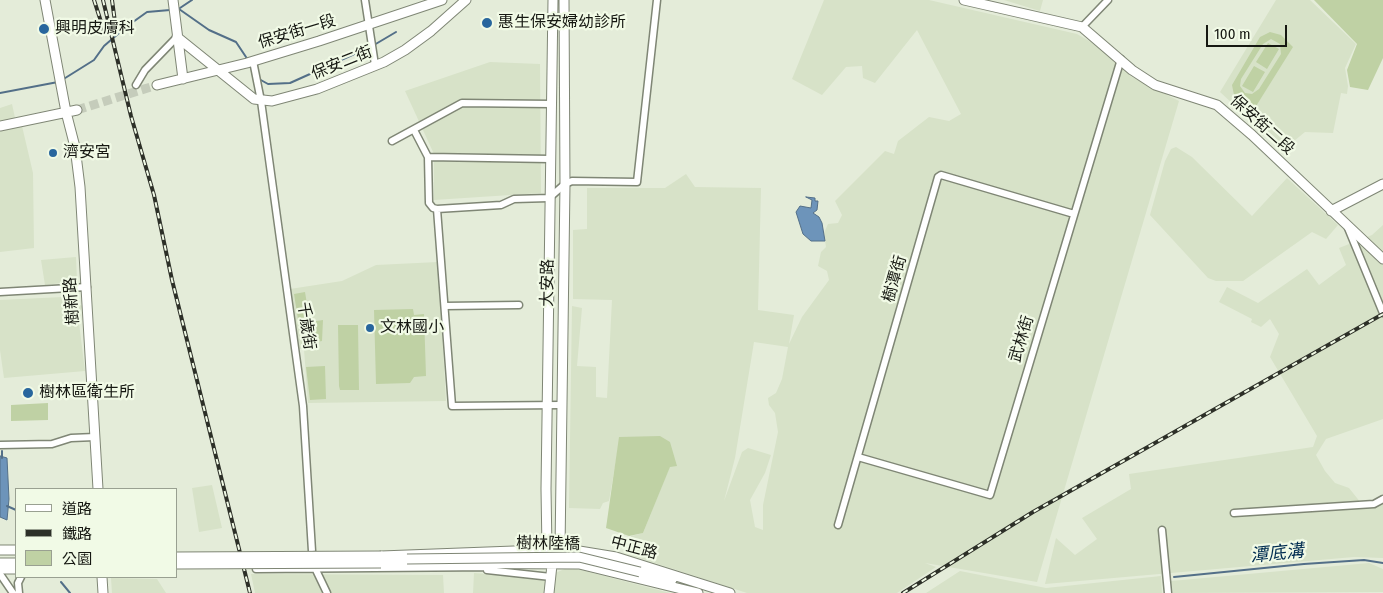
<!DOCTYPE html>
<meta charset="utf-8">
<style>
body{margin:0}
#map{position:relative;width:1383px;height:593px;overflow:hidden;background:#e4ecd9;font-family:"Fira Sans Condensed","Noto Sans TC",sans-serif}
canvas{display:block}
.legend{position:absolute;left:15px;top:488px;width:162px;height:90px;box-sizing:border-box;background:#f1fae6;border:1px solid #99a091;margin:0;padding:6px 9px;list-style:none;font-size:15px;color:#161812}
.legend li{display:flex;align-items:center;gap:10px;height:25px}
.legend b{width:25px;border:1px solid #99a091}
.scale{position:absolute;left:1206px;top:25px;width:81px;height:22px;box-sizing:border-box;border:2px solid #161812;border-top:0;padding-left:6px;font-size:15px;line-height:18px;white-space:nowrap;color:#161812;-webkit-text-stroke:4px #f1fae6;paint-order:stroke}
</style>
<div id="map">
<canvas width="1383" height="593"></canvas>
<ul class="legend">
<li><b style="height:6px;background:#fff"></b>道路</li>
<li><b style="height:6px;background:#2d3028"></b>鐵路</li>
<li><b style="height:14px;background:#bfd1a4"></b>公園</li>
</ul>
<div class="scale">100 m</div>
</div>
<script>
const c = document.querySelector('canvas').getContext('2d');
c.lineJoin = 'round';
function paint(path, color) {
  c.fillStyle = color;
  c.fill(path, 'evenodd');
}
function poly(rows) {
  const path = new Path2D();
  for (const r of rows) {
    path.moveTo(r[0], r[1]);
    for (let i = 2; i < r.length; i += 2) path.lineTo(r[i], r[i + 1]);
  }
  return path;
}
function stroke(path, color, width, dash) {
  c.strokeStyle = color;
  c.lineWidth = width;
  c.lineCap = dash ? 'butt' : 'round';
  c.setLineDash(dash || []);
  c.stroke(path);
}
function label(font, color, halo, rows, align = 'center') {
  c.font = font + ' "Fira Sans Condensed","Noto Sans TC",sans-serif';
  c.lineWidth = 4.5;
  c.setLineDash([]);
  c.textBaseline = 'middle';
  c.strokeStyle = halo;
  c.fillStyle = color;
  for (const [text, x, y, turn = 0] of rows) {
    c.save();
    c.translate(x, y);
    c.rotate((+turn || 0) * Math.PI / 180);
    c.textAlign = isNaN(turn) ? turn : align;
    if (halo) c.strokeText(text, 0, 0);
    c.fillText(text, 0, 0);
    c.restore();
  }
}
paint(poly([
 [824,0,929,0,1077,34,1096,45,1132,77,1179,101,1037,582,925,563,936,567,897,593,747,593,624,553,631,536,643,533,670,466,620,437,609,501,603,503,600,509,569,508,572,306,582,308,577,366,596,367,596,397,607,398,612,300,573,299,573,230,587,229,587,188,665,188,686,174,695,187,761,188,758,310,794,315,789,344,802,317,829,280,827,271,818,266,821,252,826,247,824,233,828,224,838,223,842,215,835,201,885,151,894,154,898,141,929,117,949,121,961,114,917,30,875,83,863,78,862,66,846,67,822,95,792,79],
 [754,342,788,347,782,379,776,393,768,398,769,405,775,413,778,432,763,505,763,530,755,527,750,500,765,473,771,455,748,448,742,452,724,501,735,458],
 [1004,0,1043,0,1040,11],
 [1276,0,1310,0,1356,44,1345,68,1348,86,1347,94,1341,93,1333,133,1305,132,1283,150,1220,92],
 [490,62,540,64,541,193,434,200,434,154,405,91],
 [12,104,17,127,22,126,33,173,34,248,0,252,0,108],
 [1176,147,1192,157,1252,216,1287,178,1338,225,1326,239,1312,232,1243,281,1216,281,1208,278,1150,215,1165,161,1171,149],
 [1383,225,1383,419,1326,439,1316,455,1325,471,1335,483,1349,488,1365,508,1383,501,1383,558,1354,557,1045,584,1056,538,1075,555,1097,539,1082,518,1131,489,1129,474,1313,447,1317,436,1270,357,1279,334,1270,319,1261,327,1251,322,1252,319,1219,302,1227,287,1258,303,1307,269,1319,285,1346,265,1339,248,1372,235],
 [76,257,77,281,45,285,41,260],
 [438,262,446,401,308,403,304,349,299,349,290,289,342,281,376,265],
 [63,297,82,306,79,323,85,371,4,378,0,350,0,300],
 [212,485,222,528,199,532,192,488],
 [1369,563,1383,569,1383,592,1173,593,1171,581],
 [569,567,670,593,473,593,474,573,544,578],
 [960,571,1046,588,1161,576,1162,593,926,593],
 [251,574,443,575,444,593,255,593],
 [111,578,157,579,166,593,112,593]
]), '#d7e2c8');
paint(poly([
 [1314,0,1383,0,1383,58,1368,90,1350,87,1347,70,1357,44],
 [1270,32,1281,35,1293,47,1253,111,1248,108,1251,103,1237,100,1234,95,1232,85,1260,37],
 [1271,39,1280,44,1281,54,1259,89,1252,94,1245,93,1240,86,1241,79,1263,44],
 [1268,43,1279,49,1267,69,1256,62],
 [1254,66,1265,72,1253,92,1242,86],
 [305,292,310,322,323,320,322,341,302,345,294,294],
 [413,309,414,315,424,314,426,376,414,377,410,383,376,384,374,310],
 [338,325,358,325,359,390,340,390,339,386],
 [325,366,326,399,310,400,306,367],
 [48,403,48,420,11,421,11,405],
 [660,436,670,442,677,466,670,467,643,533,629,536,606,528,619,437]
]), '#bfd1a4');
const water = poly([
 [806,197,815,198,815,201,818,201,817,210,813,213,819,217,822,223,825,241,811,241,803,234,796,212,800,206,811,208,812,200,806,197],
 [0,456,7,458,9,499,7,520,0,517,0,456]
]);
paint(water, '#6d94ba');
stroke(water, '#536f88', 1);
stroke(poly([
 [180,8,192,0],
 [179,9,209,30,236,42,248,60],
 [374,45,396,32],
 [259,79,268,84,290,83,370,47],
 [62,80,94,60,104,46,126,27,147,12,170,10],
 [0,93,58,82],
 [2,451,2,458],
 [7,506,16,510],
 [1174,577,1304,564,1364,560,1383,563],
 [61,582,70,593]
]), '#536f88', 2);
stroke(poly([
 [77,110,157,85]
]), '#c5ccbb', 9, [9, 4.5]);
const street = poly([
 [365,0,375,65],
 [1082,27,1108,0],
 [253,61,261,101,303,406,312,551,316,570,327,593],
 [136,85,145,70,177,37],
 [414,130,428,157,429,203,433,208,437,209,452,406,561,405],
 [392,141,462,103,551,104],
 [428,157,550,159],
 [437,209,501,205,514,199,549,198,565,184,572,181,637,182,657,0],
 [1348,228,1383,313],
 [0,292,87,287],
 [445,306,519,305],
 [0,445,52,444,71,438,95,437],
 [858,457,990,495,1121,59],
 [1234,513,1374,504,1383,499],
 [838,525,938,177,941,175,1074,214],
 [1162,530,1168,593],
 [256,569,492,567],
 [487,570,551,577],
 [0,574,13,593],
 [19,593,18,583,21,577]
]);
const secondary = poly([
 [45,0,66,112,75,147,80,187,98,489],
 [173,0,183,79],
 [964,0,1082,27,1132,70,1155,85,1217,105,1252,135,1383,259],
 [177,37,254,99,272,101,317,89,384,62,405,50,431,31,466,0],
 [157,85,247,63,319,41,442,0],
 [0,126,77,110],
 [1331,211,1383,184],
 [0,550,16,550],
 [381,556,567,549,616,557,730,593],
 [551,562,547,550,546,489,553,0],
 [0,563,16,563],
 [381,563,579,564,698,593],
 [0,569,16,569],
 [640,572,672,580],
 [102,577,103,593],
 [549,593,552,565,560,549,565,184,564,0]
]);
stroke(street, '#7f8675', 9);
stroke(secondary, '#7f8675', 11);
stroke(street, '#fff', 6);
stroke(secondary, '#fff', 9);
const rail = poly([
 [94,0,104,31],
 [103,0,131,116,154,195,172,280,250,593],
 [112,0,115,22],
 [903,593,1033,512,1383,314]
]);
stroke(rail, '#2d3028', 4);
stroke(rail, '#f1fae6', 2, [5.5]);
const secondaryBridge = poly([
 [176,557,381,556],
 [407,559,579,557,640,572],
 [176,564,381,563]
]);
stroke(secondaryBridge, '#7f8675', 11, []);
stroke(secondaryBridge, '#fff', 9);
for (const [x, y, r, color] of [
 [487,23,6,"#28669d"],
 [44,29,6,"#28669d"],
 [53,153,5,"#28669d"],
 [370,328,5,"#28669d"],
 [28,393,6,"#28669d"]
]) {
  const dot = new Path2D();
  dot.arc(x, y, r, 0, 2 * Math.PI);
  c.fillStyle = color;
  c.fill(dot);
  stroke(dot, '#f1fae6', 2);
}
label('16px', '#161812', '#f1fae6', [
 ["惠生保安婦幼診所",498,23],
 ["興明皮膚科",55,29],
 ["濟安宮",63,153],
 ["文林國小",380,328],
 ["樹林區衛生所",39,393]
], 'left');
label('16px', '#161812', '#f1fae6', [
 ["保安街一段",297,32,-17],
 ["保安二街",342,63,-22],
 ["保安街二段",1262,125,42],
 ["樹潭街",895,279,-74],
 ["大安路",548,283,-89],
 ["樹新路",72,301,-94],
 ["千歲街",306,326,82],
 ["武林街",1022,339,-73],
 ["樹林陸橋",548,544,1],
 ["中正路",634,548,15]
]);
label('italic 18px', '#002c50', '#f1fae6', [
 ["潭底溝",1277,554,-6]
]);
</script>
